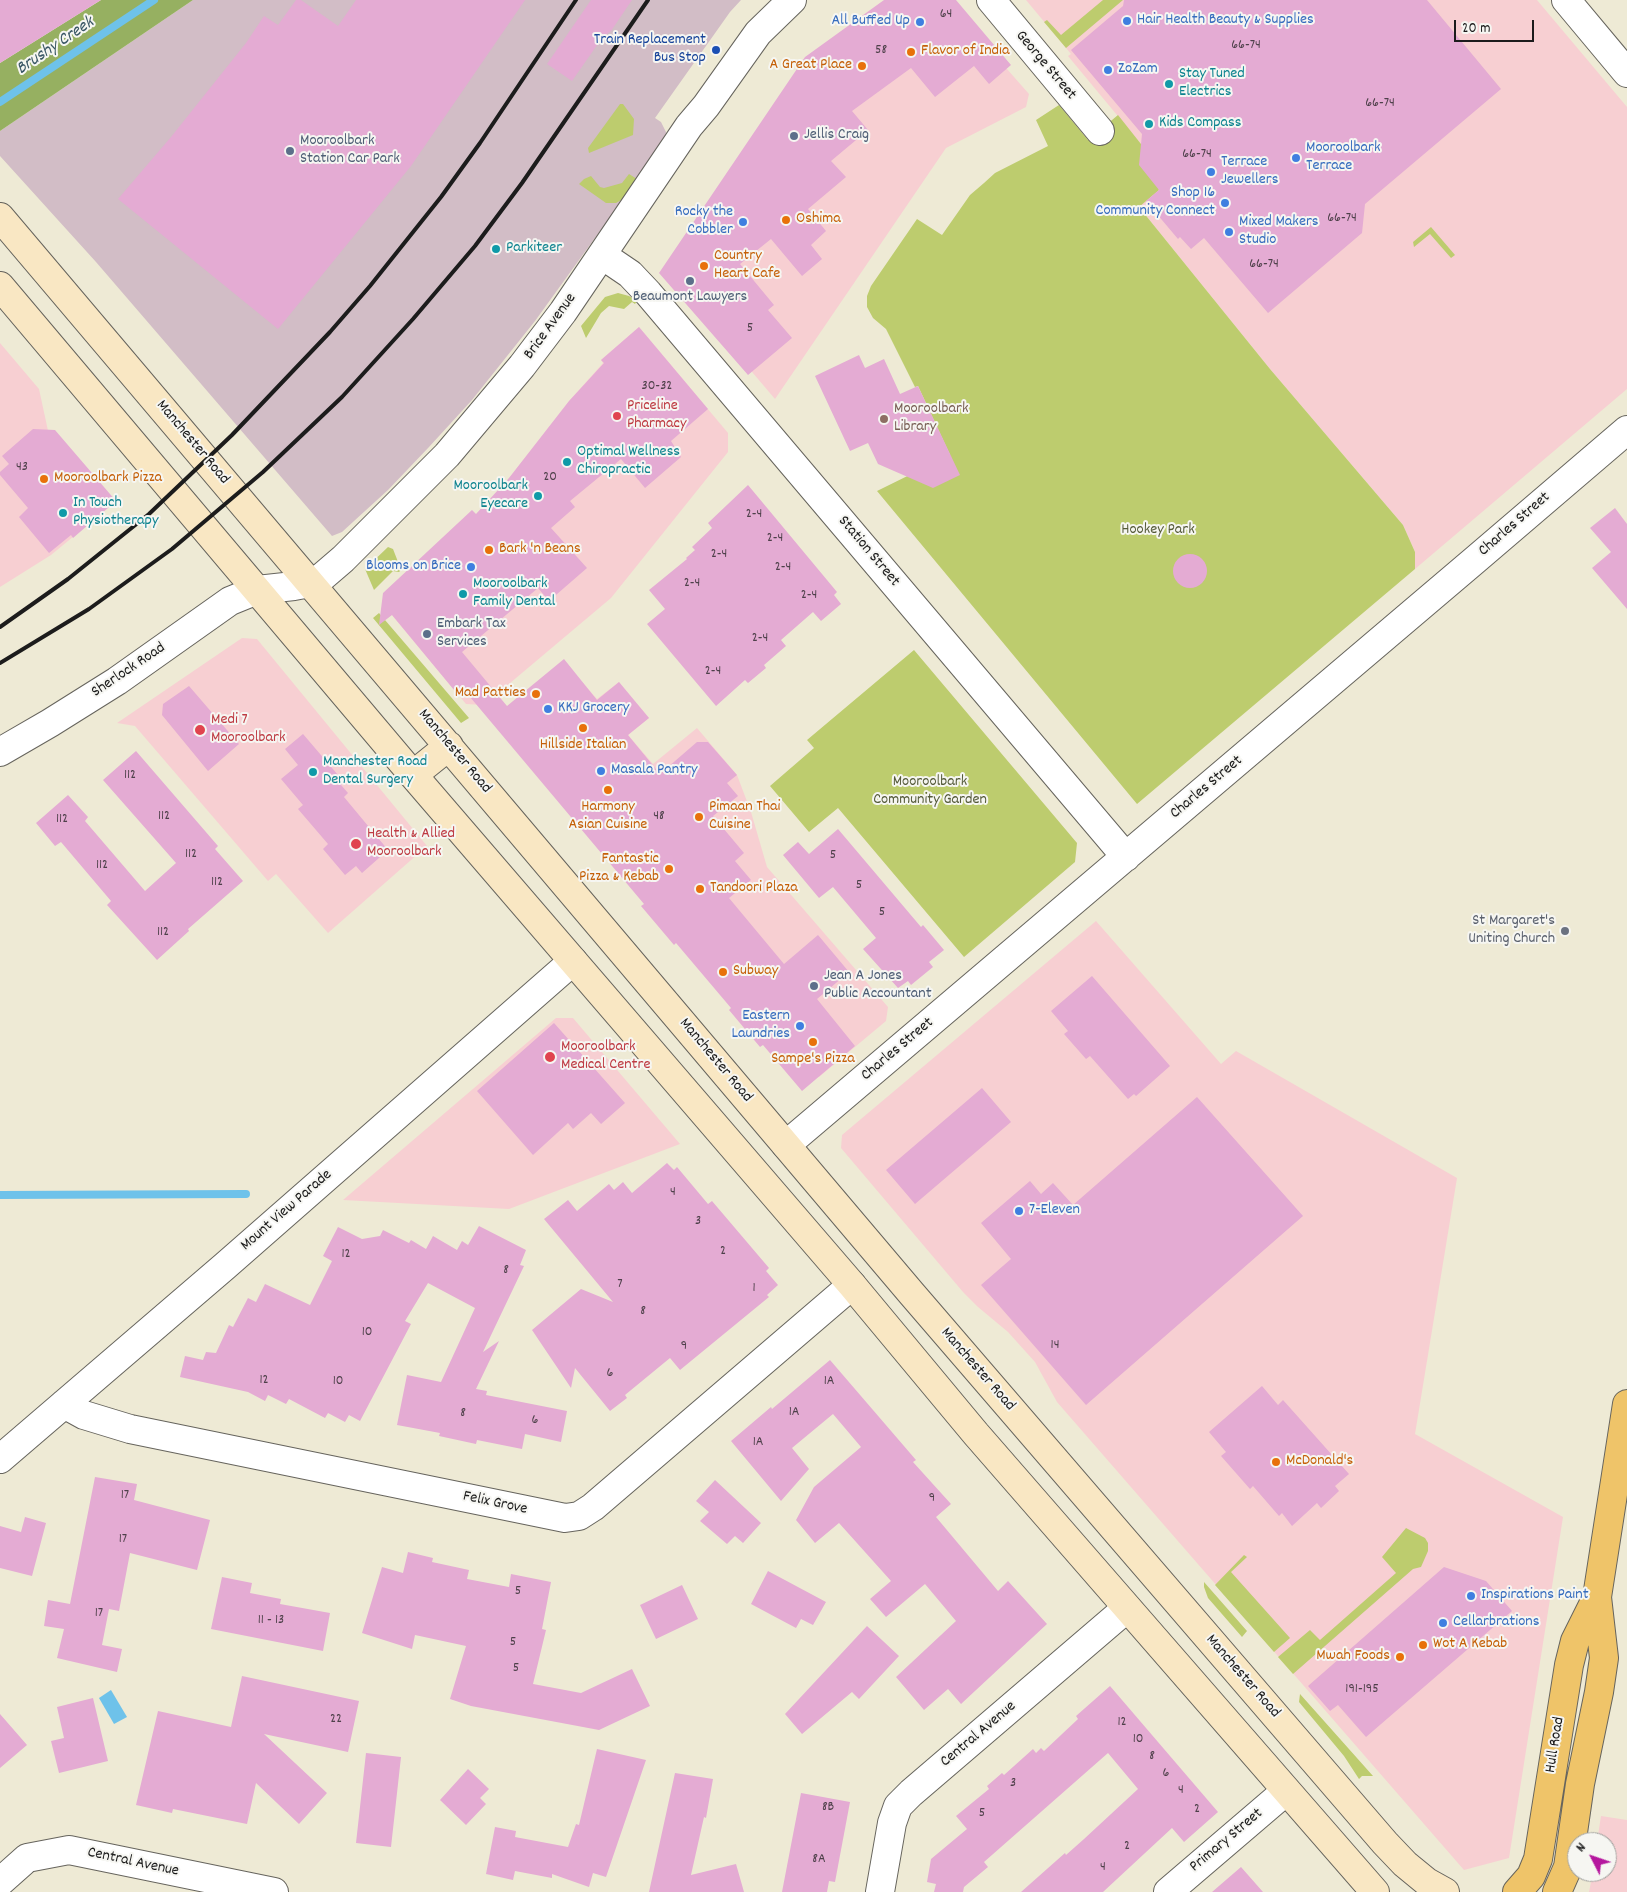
<!DOCTYPE html>
<style>
body{margin:0}
#map{position:relative;width:1627px;height:1892px;overflow:hidden;background:#eeead5;font-family:Dekko,sans-serif}
canvas{display:block}
.north{position:absolute;left:1567px;top:1832px;width:50px;height:50px;box-sizing:border-box;background:#f6f6f2;border:1px solid #9f9f9c;border-radius:50%;rotate:311deg;font-size:14px;font-weight:700;line-height:20px;text-align:center;color:#1c1c1c}
.north::after{content:'';display:block;margin:auto;width:18px;height:22px;background:#b5179e;clip-path:polygon(50% 0,100% 100%,50% 72%,0 100%)}
.scale{position:absolute;left:1454px;top:20px;width:80px;height:22px;box-sizing:border-box;border:2px solid #1c1c1c;border-top:0;padding-left:6px;font-size:15px;line-height:18px;white-space:nowrap;color:#1c1c1c;-webkit-text-stroke:4px #f6f6f2;paint-order:stroke}
</style>
<div id="map">
<canvas width="1627" height="1892"></canvas>
<div class="north">N</div>
<div class="scale">20 m</div>
</div>
<script>
const c = document.querySelector('canvas').getContext('2d');
c.lineJoin = 'round';
function paint(path, color) {
  c.fillStyle = color;
  c.fill(path, 'evenodd');
}
function poly(rows) {
  const path = new Path2D();
  for (const r of rows) {
    if (r.length === 3) {
      path.moveTo(r[0] + r[2], r[1]);
      path.arc(r[0], r[1], r[2], 0, 2 * Math.PI);
      continue;
    }
    path.moveTo(r[0], r[1]);
    for (let i = 2; i < r.length; i += 2) path.lineTo(r[i], r[i + 1]);
  }
  return path;
}
function stroke(path, color, width, dash) {
  c.strokeStyle = color;
  c.lineWidth = width;
  c.lineCap = dash ? 'butt' : 'round';
  c.setLineDash(dash || []);
  c.stroke(path);
}
function label(font, color, halo, rows, align = 'center') {
  c.font = font + ' Dekko,sans-serif';
  c.lineWidth = 4;
  c.setLineDash([]);
  c.textBaseline = 'middle';
  c.strokeStyle = halo;
  c.fillStyle = color;
  for (const [text, x, y, turn = 0] of rows) {
    c.save();
    c.translate(x, y);
    c.rotate((+turn || 0) * Math.PI / 180);
    c.textAlign = isNaN(turn) ? turn : align;
    if (halo) c.strokeText(text, 0, 0);
    c.fillText(text, 0, 0);
    c.restore();
  }
}
paint(poly([
 [899,0,1007,69,1029,94,1026,107,946,148,775,399,668,273],
 [1026,0,1537,0,1627,107,1627,389,1415,569,1415,552,1403,525,1270,369,1139,207,1141,144,1068,56,1071,54],
 [639,327,728,433,728,452,611,598,484,705,466,704,392,615,478,518,571,399,603,363,601,360],
 [0,343,39,389,50,440,108,508,51,555,0,587],
 [242,638,257,639,427,846,328,933,276,874,268,881,135,726,117,723],
 [563,660,597,699,619,682,649,718,628,735,653,764,697,728,737,775,751,812,767,867,888,1007,886,1021,819,1077,803,1076],
 [1096,921,1221,1064,1236,1051,1457,1178,1415,1434,1563,1517,1509,1858,1464,1870,1057,1402,1035,1362,1008,1332,978,1307,963,1292,841,1148,842,1135],
 [556,1018,573,1018,680,1144,509,1209,343,1200],
 [1601,1816,1627,1820,1627,1892,1589,1892,1593,1872,1607,1872,1607,1842,1597,1842]
]), '#f7cfd2');
paint(poly([
 [193,0,741,0,730,12,655,118,661,122,666,132,665,141,535,321,472,400,429,447,388,490,342,532,332,536,96,262,0,156,0,131]
]), '#d2bdc6');
paint(poly([
 [1103,0,1123,0,1066,48,1044,22,1047,20,1061,35],
 [620,104,623,104,634,119,633,135,589,153,588,148],
 [1059,105,1088,140,1118,115,1141,144,1159,190,1139,207,1270,369,1403,525,1415,552,1415,569,1137,804,877,491,950,455,918,386,915,387,886,329,873,318,867,307,867,296,871,286,917,219,942,235,970,195,984,183,995,173,1048,146,1036,120],
 [629,174,637,179,623,199,616,203,606,203,579,184,584,179,591,176,600,187,604,188,622,183],
 [1431,227,1455,255,1451,258,1430,234,1414,247,1413,242],
 [618,293,629,296,637,301,635,304,632,302,624,309,609,306,601,313,586,338,581,326,605,297],
 [388,547,393,549,400,567,403,568,399,572,393,571,374,590,365,569],
 [379,613,469,718,461,723,373,618],
 [914,650,1077,843,1075,862,964,957,838,808,809,832,770,786,814,748,807,740],
 [1406,1528,1425,1538,1428,1543,1428,1551,1421,1567,1413,1569,1293,1674,1278,1657,1310,1630,1320,1640,1396,1573,1382,1557],
 [1244,1555,1247,1557,1231,1572,1290,1638,1274,1652,1215,1585],
 [1204,1582,1247,1631,1242,1637,1208,1598,1204,1587],
 [1300,1694,1373,1776,1362,1776,1359,1779,1344,1756,1299,1702]
]), '#bdcc6e');
paint(poly([
 [101,0,193,0,0,131,0,63]
]), '#96b061');
paint(poly([
 [111,1690,127,1717,114,1724,99,1698]
]), '#6ec2ea');
stroke(poly([
 [0,102,154,0],
 [0,1195,246,1194]
]), '#6ec2ea', 8);
paint(poly([
 [0,0,101,0,0,63],
 [296,0,301,0,338,26,356,0,525,0,411,166,278,329,118,199,171,137,246,43,264,16,278,25],
 [591,0,632,0,611,31,602,38,572,81,547,64],
 [884,0,956,0,1011,65,989,84,974,66,935,97,911,68,852,111,868,130,831,161,846,177,808,209,826,231,811,245,822,259,802,276,771,239,740,264,774,305,768,310,792,338,748,375,659,273,805,57],
 [1124,0,1427,0,1501,89,1365,204,1362,233,1268,313,1204,238,1191,249,1180,237,1178,239,1146,201,1159,190,1139,165,1142,134,1071,50,1123,6],
 [639,327,708,409,671,441,681,457,645,488,621,459,570,501,575,507,551,528,587,568,549,601,538,588,462,652,507,706,564,659,597,700,619,682,649,718,628,735,660,774,697,742,708,742,737,775,727,783,738,796,713,816,744,853,735,861,751,880,729,898,784,964,818,935,849,972,817,999,855,1046,802,1091,763,1045,760,1047,729,1010,731,1008,676,943,674,945,641,906,644,904,465,691,459,696,392,615,379,625,383,593,472,510,476,514,509,478,569,401,604,363,601,360],
 [859,355,865,368,884,359,900,394,918,386,960,475,933,488,878,464,868,443,850,451,815,376],
 [33,429,55,430,116,501,73,538,71,535,49,553,19,517,28,508,0,475,0,472,9,464,2,456],
 [748,485,837,592,834,595,841,604,821,621,813,612,781,640,786,646,764,665,766,668,748,683,745,680,716,706,647,624,665,609,649,590,687,559,686,558,695,550,692,547,712,528,708,523],
 [1615,508,1627,524,1627,609,1592,568,1611,552,1590,528],
 [1190,571,17],
 [189,686,239,744,208,771,162,715,163,704],
 [303,734,344,782,341,785,348,793,344,797,388,850,362,873,356,866,345,875,323,849,328,844,298,809,303,805,281,779,298,765,285,749],
 [136,751,218,846,215,849,243,881,188,929,189,931,157,960,107,905,111,901,61,842,55,846,36,823,68,795,88,817,85,821,145,891,176,863,103,780],
 [838,829,921,927,923,925,944,950,929,962,933,967,911,985,908,981,898,988,863,949,876,938,833,887,819,898,783,855,798,842,809,854],
 [1092,976,1170,1066,1136,1096,1134,1094,1128,1099,1090,1056,1086,1059,1064,1034,1068,1031,1051,1011],
 [554,1023,625,1103,601,1124,591,1113,573,1129,568,1123,533,1155,477,1091],
 [982,1088,1011,1122,915,1204,886,1170],
 [1197,1097,1303,1216,1086,1405,981,1285,1011,1259,981,1223,1030,1181,1041,1194,1053,1183,1073,1205],
 [667,1163,674,1170,677,1167,708,1204,712,1201,769,1268,766,1271,778,1285,767,1295,769,1297,680,1370,670,1358,625,1395,627,1398,610,1411,575,1368,571,1388,532,1330,581,1289,613,1302,544,1219,568,1200,577,1211,609,1184,614,1190,623,1182,632,1193],
 [479,1226,526,1250,520,1265,524,1266,483,1352,499,1341,476,1389,487,1391,486,1395,567,1411,561,1442,525,1434,522,1449,477,1440,476,1444,439,1436,440,1433,397,1425,407,1375,441,1382,475,1308,428,1283,405,1321,411,1324,360,1421,349,1415,345,1422,328,1413,325,1418,289,1399,286,1404,268,1395,265,1401,248,1392,180,1377,185,1356,203,1360,206,1352,216,1353,229,1325,233,1327,248,1298,256,1302,265,1284,310,1305,332,1261,323,1256,338,1227,362,1239,380,1236,383,1230,409,1243,411,1240,426,1249,433,1236,457,1250,462,1241,468,1245],
 [830,1360,916,1460,913,1462,951,1504,936,1517,998,1591,1008,1581,1047,1624,961,1704,948,1689,924,1710,896,1677,956,1621,925,1584,886,1617,870,1599,891,1581,839,1523,815,1543,796,1520,814,1487,861,1447,833,1414,792,1448,809,1469,781,1501,731,1441,771,1407,772,1409],
 [1262,1386,1278,1405,1283,1400,1349,1474,1335,1486,1339,1491,1321,1508,1317,1503,1292,1526,1282,1513,1279,1516,1253,1486,1250,1489,1221,1456,1226,1452,1209,1432],
 [95,1477,137,1484,134,1500,210,1520,197,1570,130,1553,119,1611,109,1609,102,1645,122,1649,117,1672,57,1658,64,1629,44,1626,48,1600,70,1604],
 [715,1480,761,1523,743,1543,735,1536,727,1544,700,1521,709,1512,696,1501],
 [25,1517,46,1523,32,1576,0,1568,0,1526,21,1532],
 [408,1552,433,1558,432,1562,469,1570,467,1579,509,1587,511,1574,551,1582,542,1629,546,1630,533,1684,581,1693,632,1669,650,1706,599,1730,471,1706,450,1699,466,1646,415,1635,412,1649,362,1633,382,1567,403,1573],
 [1444,1567,1486,1581,1512,1611,1366,1737,1338,1705,1330,1711,1308,1686],
 [768,1571,826,1602,813,1625,801,1619,796,1628,751,1604],
 [222,1577,252,1583,250,1593,281,1599,280,1604,330,1613,323,1651,211,1629],
 [682,1585,698,1619,656,1639,640,1605],
 [867,1626,899,1656,859,1699,852,1692,802,1734,785,1714],
 [242,1676,359,1701,348,1752,264,1734,327,1793,299,1824,256,1783,247,1824,173,1809,172,1813,136,1805,158,1711,231,1727],
 [1110,1686,1218,1812,1184,1842,1172,1828,1103,1892,1021,1892,1065,1853,1066,1855,1084,1839,1138,1789,1108,1753,984,1862,988,1867,964,1887,963,1892,934,1892,936,1884,927,1882,931,1859,967,1829,956,1816,989,1789,987,1786,1002,1773,1004,1775,1033,1749,1036,1753,1041,1748,1044,1751,1078,1719,1076,1716],
 [93,1698,108,1761,59,1773,51,1741,64,1738,57,1707],
 [0,1714,27,1745,0,1768],
 [597,1749,646,1760,606,1877,593,1873,589,1887,552,1874,552,1878,515,1871,513,1880,486,1874,495,1827,516,1831,515,1837,568,1847,576,1824,579,1825],
 [366,1753,401,1757,391,1847,356,1843],
 [468,1769,489,1789,480,1798,486,1804,466,1825,440,1800],
 [675,1773,713,1779,706,1818,704,1817,691,1875,736,1864,744,1892,649,1892],
 [801,1793,850,1802,835,1882,829,1881,827,1892,782,1892],
 [1241,1867,1263,1892,1212,1892]
]), '#e4abd3');
const street = poly([
 [991,0,1100,131],
 [1566,0,1627,73],
 [602,255,630,274,648,293,1126,857],
 [0,752,50,723,117,681,230,601,257,590,294,586,310,583,322,577,343,559,447,455,522,366,563,312,689,126,706,106,758,33,792,0],
 [786,1145,1475,560,1627,430],
 [64,1404,84,1415,130,1429,565,1518,579,1516,593,1507,852,1285],
 [0,1459,225,1266,573,961],
 [0,1882,27,1858,69,1850,274,1892],
 [880,1892,892,1823,898,1806,911,1793,1127,1608],
 [1168,1892,1286,1791]
]);
const secondary = poly([
 [0,217,912,1294,1385,1843,1405,1864,1427,1882,1445,1892],
 [0,286,413,775,852,1285,976,1434,1375,1892],
 [413,775,449,746]
]);
const primary = poly([
 [1517,1892,1531,1876,1538,1859,1569,1665,1575,1641,1597,1597,1627,1404],
 [1557,1892,1568,1867,1580,1784,1599,1692,1604,1658,1597,1597]
]);
stroke(street, '#66645d', 30);
stroke(secondary, '#66645d', 30);
stroke(primary, '#66645d', 30);
stroke(street, '#fff', 28);
stroke(secondary, '#f9e7c3', 28);
stroke(primary, '#efc469', 28);
stroke(poly([
 [0,627,68,579,149,514,232,435,330,332,370,286,441,197,480,143,576,0],
 [0,663,89,609,172,549,263,472,342,397,413,319,475,246,522,183,648,0]
]), '#1c1c1c', 4);
for (const [x, y, r, color] of [
 [1127,21,5,"#3f7fe0"],
 [920,22,5,"#3f7fe0"],
 [716,50,5,"#1a4fb4"],
 [911,52,5,"#e8710a"],
 [862,66,5,"#e8710a"],
 [1108,70,5,"#3f7fe0"],
 [1169,84,5,"#0f9aa8"],
 [1149,124,5,"#0f9aa8"],
 [794,136,5,"#5c6f8a"],
 [290,151,5,"#5c6f8a"],
 [1296,158,5,"#3f7fe0"],
 [1211,172,5,"#3f7fe0"],
 [1225,203,5,"#3f7fe0"],
 [786,220,5,"#e8710a"],
 [743,222,5,"#3f7fe0"],
 [1229,232,5,"#3f7fe0"],
 [496,249,5,"#0f9aa8"],
 [704,266,5,"#e8710a"],
 [690,281,5,"#5c6f8a"],
 [617,416,5,"#e0444e"],
 [884,419,5,"#8d6e63"],
 [567,462,5,"#0f9aa8"],
 [44,479,5,"#e8710a"],
 [538,496,5,"#0f9aa8"],
 [63,513,5,"#0f9aa8"],
 [489,550,5,"#e8710a"],
 [471,567,5,"#3f7fe0"],
 [463,594,5,"#0f9aa8"],
 [427,634,5,"#5c6f8a"],
 [536,694,5,"#e8710a"],
 [548,709,5,"#3f7fe0"],
 [583,728,5,"#e8710a"],
 [200,730,6,"#e0444e"],
 [601,771,5,"#3f7fe0"],
 [313,772,5,"#0f9aa8"],
 [608,790,5,"#e8710a"],
 [699,817,5,"#e8710a"],
 [356,844,6,"#e0444e"],
 [669,869,5,"#e8710a"],
 [700,889,5,"#e8710a"],
 [1565,931,5,"#6b7280"],
 [723,972,5,"#e8710a"],
 [814,986,5,"#5c6f8a"],
 [800,1026,5,"#3f7fe0"],
 [813,1042,5,"#e8710a"],
 [550,1057,6,"#e0444e"],
 [1019,1211,5,"#3f7fe0"],
 [1276,1462,5,"#e8710a"],
 [1471,1596,5,"#3f7fe0"],
 [1443,1623,5,"#3f7fe0"],
 [1423,1645,5,"#e8710a"],
 [1400,1657,5,"#e8710a"]
]) {
  const dot = new Path2D();
  dot.arc(x, y, r, 0, 2 * Math.PI);
  c.fillStyle = color;
  c.fill(dot);
  stroke(dot, '#f6f6f2', 2);
}
label('14px', '#4e404a', null, [
 ["64",946,15],
 ["66-74",1246,46],
 ["58",881,51],
 ["66-74",1380,104],
 ["66-74",1197,155],
 ["66-74",1342,219],
 ["66-74",1264,265],
 ["5",750,329],
 ["30-32",657,387],
 ["43",22,468],
 ["20",550,478],
 ["2-4",754,515],
 ["2-4",775,539],
 ["2-4",719,555],
 ["2-4",783,568],
 ["2-4",692,584],
 ["2-4",809,596],
 ["2-4",760,639],
 ["2-4",713,672],
 ["112",130,776],
 ["112",164,817],
 ["48",659,817],
 ["112",62,820],
 ["112",191,855],
 ["5",833,856],
 ["112",102,866],
 ["112",217,883],
 ["5",859,886],
 ["5",882,913],
 ["112",163,933],
 ["4",673,1193],
 ["3",698,1222],
 ["2",723,1252],
 ["12",346,1255],
 ["8",506,1271],
 ["7",620,1285],
 ["1",754,1289],
 ["8",643,1312],
 ["10",367,1333],
 ["14",1055,1346],
 ["9",684,1347],
 ["6",610,1374],
 ["12",264,1381],
 ["10",338,1382],
 ["1A",829,1382],
 ["1A",794,1413],
 ["8",463,1414],
 ["6",535,1421],
 ["1A",758,1443],
 ["17",125,1496],
 ["9",932,1499],
 ["17",123,1540],
 ["5",518,1592],
 ["17",99,1614],
 ["11 - 13",271,1621],
 ["5",513,1643],
 ["5",516,1669],
 ["191-195",1362,1690],
 ["22",336,1720],
 ["12",1122,1723],
 ["10",1138,1740],
 ["8",1152,1757],
 ["6",1166,1774],
 ["3",1013,1784],
 ["4",1181,1791],
 ["8B",828,1808],
 ["2",1197,1810],
 ["5",982,1814],
 ["2",1127,1847],
 ["8A",819,1860],
 ["4",1103,1868]
]);
label('16px', '#366cbe', '#f6f6f2', [
 ["Hair Health Beauty & Supplies",1137,21],
 ["All Buffed Up",910,22,"right"],
 ["ZoZam",1118,70],
 ["Mooroolbark",1306,149],
 ["Terrace",1306,167],
 ["Terrace",1221,163],
 ["Jewellers",1221,181],
 ["Shop 16",1215,194,"right"],
 ["Community Connect",1215,212,"right"],
 ["Rocky the",733,213,"right"],
 ["Cobbler",733,231,"right"],
 ["Mixed Makers",1239,223],
 ["Studio",1239,241],
 ["Blooms on Brice",461,567,"right"],
 ["KKJ Grocery",558,709],
 ["Masala Pantry",611,771],
 ["Eastern",790,1017,"right"],
 ["Laundries",790,1035,"right"],
 ["7-Eleven",1029,1211],
 ["Inspirations Paint",1481,1596],
 ["Cellarbrations",1453,1623]
], 'left');
label('16px', '#164399', '#f6f6f2', [
 ["Train Replacement",706,41],
 ["Bus Stop",706,59]
], 'right');
label('16px', '#c56008', '#f6f6f2', [
 ["Flavor of India",921,52],
 ["A Great Place",852,66,"right"],
 ["Oshima",796,220],
 ["Country",714,257],
 ["Heart Cafe",714,275],
 ["Mooroolbark Pizza",54,479],
 ["Bark 'n Beans",499,550],
 ["Mad Patties",526,694,"right"],
 ["Hillside Italian",583,746,"center"],
 ["Harmony",608,808,"center"],
 ["Asian Cuisine",608,826,"center"],
 ["Pimaan Thai",709,808],
 ["Cuisine",709,826],
 ["Fantastic",659,860,"right"],
 ["Pizza & Kebab",659,878,"right"],
 ["Tandoori Plaza",710,889],
 ["Subway",733,972],
 ["Sampe's Pizza",813,1060,"center"],
 ["McDonald's",1286,1462],
 ["Wot A Kebab",1433,1645],
 ["Mwah Foods",1390,1657,"right"]
], 'left');
label('16px', '#1c1c1c', '#f6f6f2', [
 ["George Street",1045,66,50],
 ["Brice Avenue",551,327,-54],
 ["Manchester Road",192,443,50],
 ["Charles Street",1515,525,-41],
 ["Station Street",868,552,50],
 ["Sherlock Road",129,671,-34],
 ["Manchester Road",454,752,50],
 ["Charles Street",1207,788,-40],
 ["Charles Street",898,1050,-40],
 ["Manchester Road",715,1061,50],
 ["Mount View Parade",287,1211,-41],
 ["Manchester Road",977,1370,49],
 ["Felix Grove",495,1504,12],
 ["Manchester Road",1242,1677,49],
 ["Central Avenue",979,1735,-40],
 ["Hull Road",1556,1745,-81],
 ["Primary Street",1227,1841,-40],
 ["Central Avenue",133,1863,12]
]);
label('16px', '#0d838f', '#f6f6f2', [
 ["Stay Tuned",1179,75],
 ["Electrics",1179,93],
 ["Kids Compass",1159,124],
 ["Parkiteer",506,249],
 ["Optimal Wellness",577,453],
 ["Chiropractic",577,471],
 ["Mooroolbark",528,487,"right"],
 ["Eyecare",528,505,"right"],
 ["In Touch",73,504],
 ["Physiotherapy",73,522],
 ["Mooroolbark",473,585],
 ["Family Dental",473,603],
 ["Manchester Road",323,763],
 ["Dental Surgery",323,781]
], 'left');
label('16px', '#4e5e75', '#f6f6f2', [
 ["Jellis Craig",804,136],
 ["Mooroolbark",300,142],
 ["Station Car Park",300,160],
 ["Beaumont Lawyers",690,298,"center"],
 ["Embark Tax",437,625],
 ["Services",437,643],
 ["Jean A Jones",824,977],
 ["Public Accountant",824,995]
], 'left');
label('16px', '#be3a42', '#f6f6f2', [
 ["Priceline",627,407],
 ["Pharmacy",627,425],
 ["Medi 7",211,721],
 ["Mooroolbark",211,739],
 ["Health & Allied",367,835],
 ["Mooroolbark",367,853],
 ["Mooroolbark",561,1048],
 ["Medical Centre",561,1066]
], 'left');
label('16px', '#785e54', '#f6f6f2', [
 ["Mooroolbark",894,410],
 ["Library",894,428]
], 'left');
label('16px', '#545a39', '#f6f6f2', [
 ["Hookey Park",1158,531],
 ["Mooroolbark",930,783],
 ["Community Garden",930,801]
]);
label('16px', '#5b616d', '#f6f6f2', [
 ["St Margaret's",1555,922],
 ["Uniting Church",1555,940]
], 'right');
label('italic 18px', '#395664', '#f6f6f2', [
 ["Brushy Creek",56,47,-34]
]);
</script>
